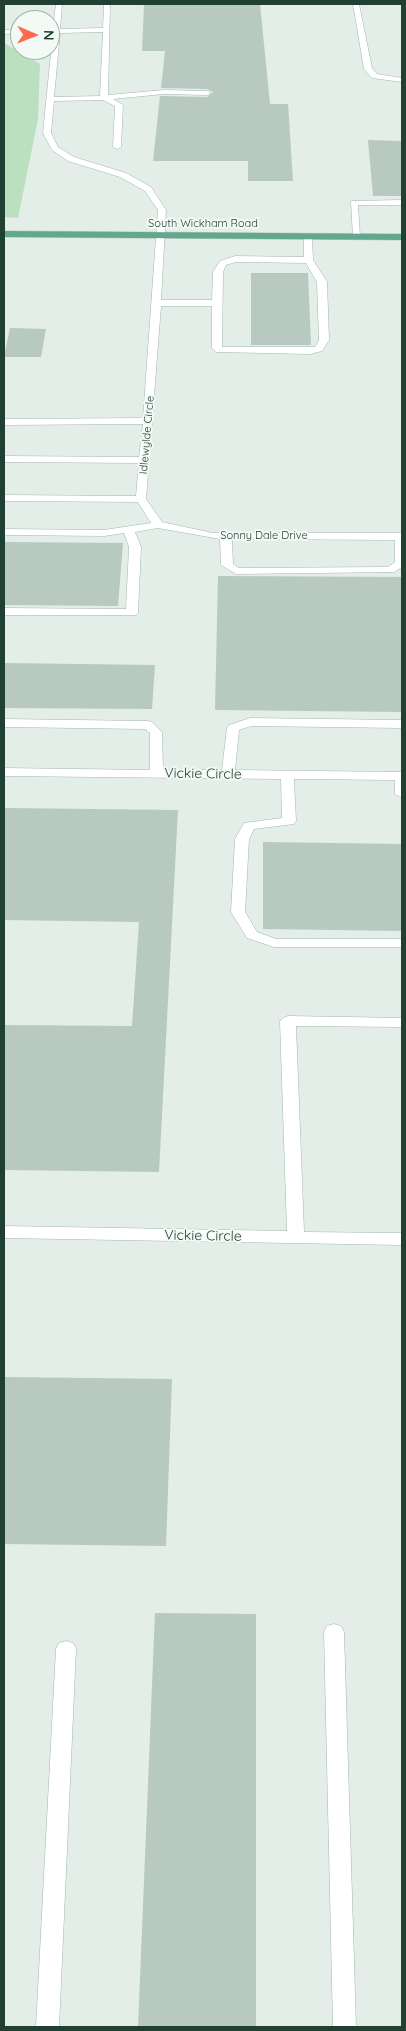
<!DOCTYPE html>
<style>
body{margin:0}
#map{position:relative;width:406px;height:2031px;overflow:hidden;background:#e2eee7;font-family:Quicksand,sans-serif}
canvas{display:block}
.frame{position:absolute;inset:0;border:5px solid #214034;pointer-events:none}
.north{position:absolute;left:10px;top:10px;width:50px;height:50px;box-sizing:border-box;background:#f3faf6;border:1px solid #9fb0a8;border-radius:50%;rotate:91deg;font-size:14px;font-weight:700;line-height:20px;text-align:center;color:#214034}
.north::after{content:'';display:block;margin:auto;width:18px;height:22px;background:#fd6a51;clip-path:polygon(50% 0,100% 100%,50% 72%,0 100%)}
</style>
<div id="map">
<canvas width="406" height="2031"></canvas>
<div class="frame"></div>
<div class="north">N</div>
</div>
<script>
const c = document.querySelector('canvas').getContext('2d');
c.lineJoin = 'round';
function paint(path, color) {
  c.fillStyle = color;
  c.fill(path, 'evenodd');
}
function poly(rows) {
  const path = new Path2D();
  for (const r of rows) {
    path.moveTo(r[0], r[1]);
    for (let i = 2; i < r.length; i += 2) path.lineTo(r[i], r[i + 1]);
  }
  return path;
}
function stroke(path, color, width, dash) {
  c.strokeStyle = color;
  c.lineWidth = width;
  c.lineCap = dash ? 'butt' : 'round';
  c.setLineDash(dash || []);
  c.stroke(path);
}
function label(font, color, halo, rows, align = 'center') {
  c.font = font + ' Quicksand,sans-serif';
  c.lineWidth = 4;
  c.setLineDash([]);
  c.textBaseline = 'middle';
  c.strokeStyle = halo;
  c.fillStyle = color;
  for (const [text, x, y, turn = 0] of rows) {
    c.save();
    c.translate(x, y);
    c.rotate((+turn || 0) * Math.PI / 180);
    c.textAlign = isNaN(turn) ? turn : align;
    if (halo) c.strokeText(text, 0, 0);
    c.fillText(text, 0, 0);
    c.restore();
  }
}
paint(poly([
 [4,43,40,64,38,119,18,218,4,217]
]), '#bae0c0');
paint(poly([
 [144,4,260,4,270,104,288,104,293,181,248,181,248,161,153,161,160,96,207,97,213,92,207,89,161,88,165,51,142,51],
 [368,140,402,141,402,196,373,196],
 [251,273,308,273,311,345,251,345],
 [10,328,46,329,41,357,4,357],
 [4,542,123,543,118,606,4,605],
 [218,576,402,577,402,712,215,710],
 [4,663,155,665,152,709,4,708],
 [4,808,178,810,159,1172,4,1170,4,1025,132,1026,139,922,4,920],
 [263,842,402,844,402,931,263,929],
 [4,1377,172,1379,166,1546,4,1544],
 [155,1613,256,1614,256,2027,138,2027]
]), '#b7c9c0');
const minor = poly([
 [56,4,62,4,60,29,103,28,104,4,110,4,108,95,164,90,207,91,211,93,207,95,164,94,113,99,123,105,121,147,117,149,113,147,115,106,103,100,54,101,51,133,58,147,74,157,126,173,151,187,166,210,161,300,212,300,213,272,220,261,235,256,304,257,304,236,308,233,312,236,313,260,327,282,329,340,322,351,310,354,216,352,212,348,212,306,161,306,146,499,162,522,213,533,402,533,402,567,394,572,236,574,221,565,220,539,158,528,135,532,141,547,138,613,136,615,4,615,4,608,126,609,129,547,124,533,104,536,4,535,4,529,104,530,151,523,138,502,4,501,4,495,136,496,139,463,4,462,4,456,139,457,143,424,4,425,4,419,143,418,158,210,145,191,120,177,68,161,52,150,43,133,53,33,50,33,50,29,53,29,56,4],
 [103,32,100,96,54,97,60,33,103,32],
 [236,262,306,263,317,282,319,340,315,347,222,347,223,272,226,265,236,262],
 [232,539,395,540,395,562,388,567,239,568,233,564,232,539],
 [353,4,359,4,372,68,377,74,402,78,402,82,372,78,364,69,353,4],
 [20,29,20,33,4,34,4,30,20,29],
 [402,200,402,205,358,205,360,236,353,238,351,201,402,200],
 [250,718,402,720,402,728,251,726,239,730,235,770,402,772,402,798,395,794,395,780,294,779,296,821,294,824,254,829,249,839,245,912,257,932,276,939,402,939,402,947,274,947,247,938,231,912,235,839,244,823,282,818,281,779,4,776,4,768,150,770,150,733,145,729,4,727,4,719,148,721,152,722,162,732,163,770,222,770,227,728,229,725,250,718],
 [288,1016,402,1018,402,1027,296,1026,304,1232,402,1233,402,1245,4,1238,4,1226,287,1231,280,1021,283,1018,288,1016],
 [334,1624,341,1626,344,1632,356,2027,333,2027,324,1632,327,1626,334,1624],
 [66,1641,73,1643,76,1649,59,2027,36,2027,56,1649,59,1643,66,1641]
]);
const major = poly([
 [4,231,402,234,402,240,4,237,4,231]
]);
stroke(minor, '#a4b6ae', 1);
stroke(major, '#c1cac6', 1);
paint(minor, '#fff');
paint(major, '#63a78e');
label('11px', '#214034', '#f3faf6', [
 ["South Wickham Road",203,224],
 ["Idlewylde Circle",147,435,-85],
 ["Sonny Dale Drive",264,536]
]);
label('14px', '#214034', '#f3faf6', [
 ["Vickie Circle",203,774,1],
 ["Vickie Circle",203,1236,1]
]);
</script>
